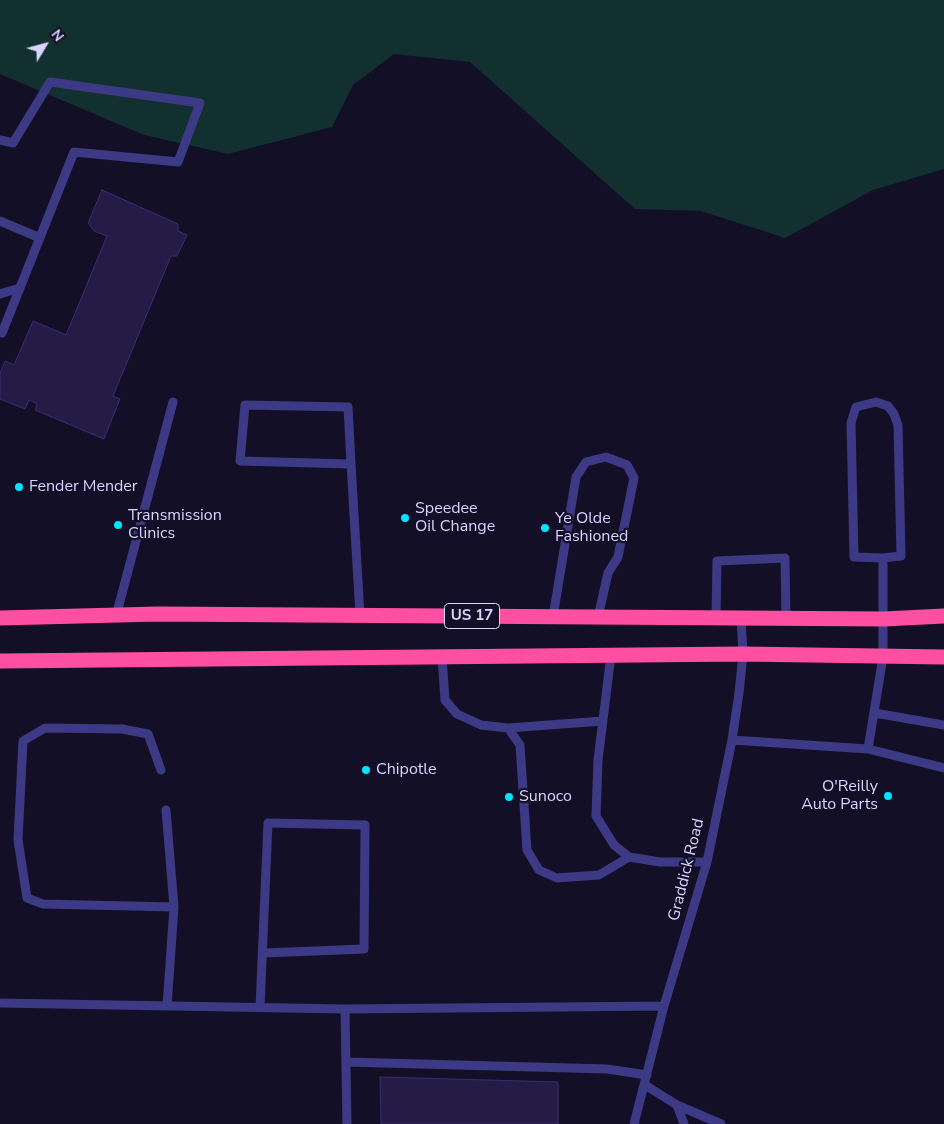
<!DOCTYPE html>
<style>
body{margin:0}
#map{position:relative;width:944px;height:1124px;overflow:hidden;background:#130f26;font-family:"Nunito Sans",sans-serif}
canvas{display:block}
.north{position:absolute;left:20px;top:20px;width:50px;height:50px;-webkit-text-stroke:4px #130f26;paint-order:stroke;rotate:53deg;font-size:14px;font-weight:700;line-height:20px;text-align:center;color:#d9d4ff}
.north::after{content:'';display:block;margin:auto;width:18px;height:22px;background:#d9d4ff;clip-path:polygon(50% 0,100% 100%,50% 72%,0 100%)}
</style>
<div id="map">
<canvas width="944" height="1124"></canvas>
<div class="north">N</div>
</div>
<script>
const c = document.querySelector('canvas').getContext('2d');
c.lineJoin = 'round';
function paint(path, color) {
  c.fillStyle = color;
  c.fill(path, 'evenodd');
}
function poly(rows) {
  const path = new Path2D();
  for (const r of rows) {
    path.moveTo(r[0], r[1]);
    for (let i = 2; i < r.length; i += 2) path.lineTo(r[i], r[i + 1]);
  }
  return path;
}
function stroke(path, color, width, dash) {
  c.strokeStyle = color;
  c.lineWidth = width;
  c.lineCap = dash ? 'butt' : 'round';
  c.setLineDash(dash || []);
  c.stroke(path);
}
function label(font, color, halo, rows, align = 'center') {
  c.font = font + ' "Nunito Sans",sans-serif';
  c.lineWidth = 4.5;
  c.setLineDash([]);
  c.textBaseline = 'middle';
  c.strokeStyle = halo;
  c.fillStyle = color;
  for (const [text, x, y, turn = 0] of rows) {
    c.save();
    c.translate(x, y);
    c.rotate((+turn || 0) * Math.PI / 180);
    c.textAlign = isNaN(turn) ? turn : align;
    if (halo) c.strokeText(text, 0, 0);
    c.fillText(text, 0, 0);
    c.restore();
  }
}
paint(poly([
 [0,0,944,0,944,169,873,190,785,238,701,211,635,209,470,62,394,54,353,85,332,127,228,154,144,135,0,74]
]), '#12302f');
const building = poly([
 [102,190,178,224,178,231,187,235,177,256,171,256,113,396,120,399,104,439,35,410,37,404,29,400,25,409,0,399,0,373,5,361,14,365,33,321,66,335,107,236,94,231,88,223,102,190],
 [380,1077,558,1082,558,1124,381,1124,380,1077]
]);
paint(building, '#241b47');
stroke(building, '#3b2d73', 1);
stroke(poly([
 [0,140,13,143,50,82,200,103,178,162,74,152,2,333],
 [0,221,40,238],
 [0,294,20,288],
 [876,402,888,406,894,414,898,425,901,556,883,558,854,557,851,423,856,407,876,402],
 [351,464,240,461,245,405,348,407,351,464,360,615],
 [116,616,173,402],
 [553,617,576,477,586,462,606,457,627,465,634,478,618,557,608,573,598,617],
 [716,618,717,561,785,558,786,618],
 [611,655,598,760,596,816,614,845,629,857,660,862,707,862],
 [442,657,445,700,457,714,481,725,508,728,603,721],
 [875,713,944,725],
 [508,728,520,745,527,850,539,870,557,878,599,875,629,857],
 [732,740,868,749,883,657,883,558],
 [868,749,944,768],
 [161,770,148,734,122,729,45,728,23,741,18,840,27,898,43,904,174,907],
 [166,810,174,907,167,1006],
 [0,1003,345,1009,664,1006],
 [260,1007,268,823,365,825,364,949,264,953],
 [345,1009,347,1124],
 [346,1062,607,1069,647,1075],
 [645,1085,677,1105],
 [634,1124,664,1006,707,862,732,740,739,693,743,654,741,618],
 [684,1124,677,1105,721,1124]
]), '#3d3a85', 9);
stroke(poly([
 [0,618,158,614,884,619,944,616],
 [0,661,743,654,944,657]
]), '#ff4fa3', 15);
for (const [x, y, r, color] of [
 [19,487,5,"#00e5ff"],
 [405,518,5,"#00e5ff"],
 [118,525,5,"#00e5ff"],
 [545,528,5,"#00e5ff"],
 [366,770,5,"#00e5ff"],
 [888,796,5,"#00e5ff"],
 [509,797,5,"#00e5ff"]
]) {
  const dot = new Path2D();
  dot.arc(x, y, r, 0, 2 * Math.PI);
  c.fillStyle = color;
  c.fill(dot);
  stroke(dot, '#130f26', 2);
}
for (const [x, y, w] of [
 [472,616,55]
]) {
  const box = new Path2D();
  box.roundRect(x - w / 2, y - 12.5, w, 25, 4);
  c.fillStyle = '#130f26';
  c.fill(box);
  stroke(box, '#d9d4ff', 1);
}
label('bold 15px', '#d9d4ff', null, [
 ["US 17",472,616]
]);
label('16px', '#d9d4ff', '#130f26', [
 ["Fender Mender",29,487],
 ["Speedee",415,509],
 ["Oil Change",415,527],
 ["Transmission",128,516],
 ["Clinics",128,534],
 ["Ye Olde",555,519],
 ["Fashioned",555,537],
 ["Chipotle",376,770],
 ["O'Reilly",878,787,"right"],
 ["Auto Parts",878,805,"right"],
 ["Sunoco",519,797]
], 'left');
label('16px', '#d9d4ff', '#130f26', [
 ["Graddick Road",687,870,-76]
]);
</script>
